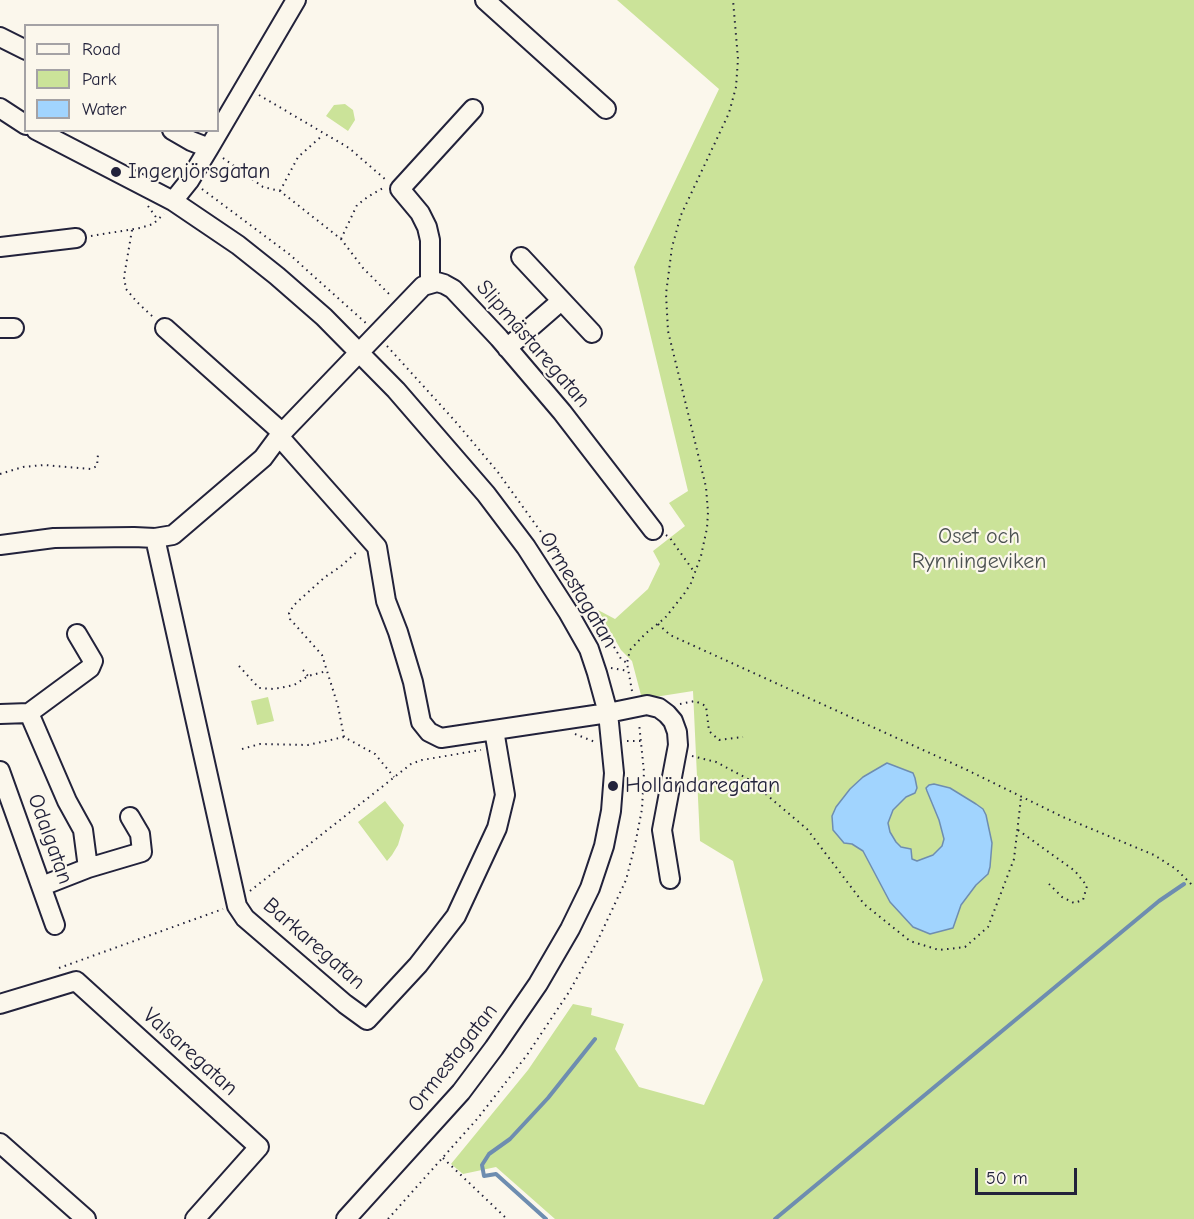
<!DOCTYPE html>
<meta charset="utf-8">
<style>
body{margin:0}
#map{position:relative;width:1194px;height:1219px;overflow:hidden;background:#fbf7ec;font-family:"Comic Neue",sans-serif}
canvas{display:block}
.legend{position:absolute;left:24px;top:24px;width:195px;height:108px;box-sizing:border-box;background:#fbf7ec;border:2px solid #a4a2a5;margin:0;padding:8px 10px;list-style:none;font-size:18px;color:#22223b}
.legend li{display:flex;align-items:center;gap:12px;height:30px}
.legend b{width:30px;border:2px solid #a4a2a5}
.scale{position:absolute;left:975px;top:1168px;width:102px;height:27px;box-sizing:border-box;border:3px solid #22223b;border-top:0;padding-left:8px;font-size:18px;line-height:21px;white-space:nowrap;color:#22223b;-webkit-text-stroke:4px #fbf7ec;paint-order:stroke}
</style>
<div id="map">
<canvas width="1194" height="1219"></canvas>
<ul class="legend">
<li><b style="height:8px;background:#fbf7ec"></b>Road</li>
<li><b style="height:16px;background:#cbe399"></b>Park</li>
<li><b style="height:16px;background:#a1d4fe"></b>Water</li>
</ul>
<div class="scale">50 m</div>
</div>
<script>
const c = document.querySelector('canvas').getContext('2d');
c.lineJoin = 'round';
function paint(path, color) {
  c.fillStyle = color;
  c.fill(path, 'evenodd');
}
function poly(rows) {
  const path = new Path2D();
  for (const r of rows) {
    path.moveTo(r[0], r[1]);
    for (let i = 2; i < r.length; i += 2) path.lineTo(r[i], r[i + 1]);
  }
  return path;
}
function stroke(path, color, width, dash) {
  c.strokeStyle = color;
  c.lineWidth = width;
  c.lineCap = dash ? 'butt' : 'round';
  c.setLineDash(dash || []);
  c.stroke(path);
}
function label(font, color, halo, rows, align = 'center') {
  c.font = font + ' "Comic Neue",sans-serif';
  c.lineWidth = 4.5;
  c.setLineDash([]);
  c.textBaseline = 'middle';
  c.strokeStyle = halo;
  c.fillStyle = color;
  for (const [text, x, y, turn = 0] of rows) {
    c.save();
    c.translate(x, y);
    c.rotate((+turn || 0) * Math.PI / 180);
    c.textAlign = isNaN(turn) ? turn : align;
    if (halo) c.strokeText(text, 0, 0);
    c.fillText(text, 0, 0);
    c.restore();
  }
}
paint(poly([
 [617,0,1194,0,1194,1219,555,1219,496,1167,463,1174,451,1164,528,1070,573,1004,592,1008,591,1015,624,1024,615,1049,639,1087,704,1105,763,980,733,861,700,841,693,691,642,699,632,661,621,650,598,610,615,619,648,589,660,564,653,551,685,526,669,503,688,491,634,267,719,89],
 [345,104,353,110,355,120,348,131,326,116,334,105],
 [268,697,274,721,257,725,251,701],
 [385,801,404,825,398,845,392,855,387,861,358,822]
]), '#cbe399');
const water = poly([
 [887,763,913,773,915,778,917,788,915,793,906,797,893,810,888,823,890,832,896,842,901,847,911,849,912,859,917,861,933,855,942,846,944,839,939,820,927,791,926,788,929,785,934,784,950,788,976,804,983,809,986,815,992,843,990,867,988,874,976,885,961,905,953,928,930,934,913,927,890,902,863,851,852,844,844,843,833,830,832,816,836,807,850,789,863,777,887,763]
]);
paint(water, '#a1d4fe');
stroke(water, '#6e8db0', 1.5);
stroke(poly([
 [546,1219,496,1174,484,1176,482,1165,489,1154,510,1139,548,1098,595,1039],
 [775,1219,1159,901,1184,884]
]), '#6e8db0', 4);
const minor = poly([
 [485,0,606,109],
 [0,37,26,50],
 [0,108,26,125],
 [36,130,173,201,238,245,277,276,324,317,396,390,486,494,526,547,568,612,589,649,597,673,608,713,614,773,611,811,604,846,590,888,570,929,538,984,494,1048,461,1092,346,1219],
 [172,130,191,141,209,148],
 [173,201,189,181,209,148,296,0],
 [0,247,76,238],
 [521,257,592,333],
 [430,283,430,240,427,227,420,213,400,189,473,109],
 [0,328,14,328],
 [165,328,277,428,284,442,377,547,386,601,398,632,413,682,421,722,429,732,441,738,608,713,647,705,659,708,667,714,673,721,677,732,678,745,662,830,670,879],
 [507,348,561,301],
 [155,538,237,906,245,918,345,1004,367,1020,418,965,456,916,497,828,505,795,494,730],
 [0,545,54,538,134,537,155,538,173,535,263,458,280,435,423,286,437,282,444,284,453,289,499,338,562,412,653,530],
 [29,713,67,801,83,830,88,868,42,886],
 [0,714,29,713,90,668,93,661,77,634],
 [0,771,55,925],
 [88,868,142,852,140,834,130,817],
 [0,1004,76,981,259,1147,195,1219],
 [0,1143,86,1219]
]);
stroke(minor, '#22223b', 22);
stroke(poly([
 [259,95,349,148,386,180],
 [223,158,263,187,280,191,341,239,363,268,392,297],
 [162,177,174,173],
 [202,189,289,254,367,324],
 [280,191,298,157,323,135],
 [148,206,158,220],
 [132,230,124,277,126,289,137,302,153,317],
 [91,236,140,228,153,224,164,214],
 [341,239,357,205,369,196,383,188],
 [387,346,455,421,497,471,559,557,592,608,621,659,627,663],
 [0,474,23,467,44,465,91,469,97,466,98,454],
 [666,535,670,538,695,573],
 [658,624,670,635,965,769,1063,817,1154,855,1176,869,1194,887],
 [239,666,259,688,274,689,294,685,308,676,327,671],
 [611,668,628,671],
 [303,670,308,676],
 [632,691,627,663,630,650,645,634,665,618,684,594,691,583,701,556,707,528,708,512,706,487,668,331,666,294,672,247,681,215,729,113,736,87,738,59,733,0],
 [680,704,695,701,706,706,709,731,719,740,743,737],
 [575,734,595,742],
 [344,737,338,706,322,655,290,619,289,613,294,605,325,577,340,567,359,550],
 [627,741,642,741],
 [242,749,260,744,308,745,344,737,375,754,394,777],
 [692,756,716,762,748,779,807,829,864,904,910,941,939,950,965,947,988,927,1014,859,1021,798],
 [1018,830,1075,871,1087,886,1083,900,1074,903,1062,897,1049,884],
 [250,891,411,764,422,760,481,750],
 [59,968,223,909],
 [443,1158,507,1219],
 [388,1219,478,1118,527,1055,569,992,597,942,626,880,635,845,642,809,644,772,639,723]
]), '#22223b', 2, [1.5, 4.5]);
stroke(minor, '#fbf7ec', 18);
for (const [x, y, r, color] of [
 [116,172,6,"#22223b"],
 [613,786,6,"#22223b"]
]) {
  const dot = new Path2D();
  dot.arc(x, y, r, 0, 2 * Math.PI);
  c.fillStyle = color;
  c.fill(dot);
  stroke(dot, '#fbf7ec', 2);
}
label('22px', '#22223b', '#fbf7ec', [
 ["Ingenjörsgatan",128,172],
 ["Holländaregatan",625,786]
], 'left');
label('22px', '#22223b', '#fbf7ec', [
 ["Slipmästaregatan",533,344,49],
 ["Ormestagatan",578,590,59],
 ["Odalgatan",50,839,70],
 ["Barkaregatan",314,944,41],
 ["Valsaregatan",190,1052,42],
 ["Ormestagatan",453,1058,-52]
]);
label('22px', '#4c5252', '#fbf7ec', [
 ["Oset och",979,537],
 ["Rynningeviken",979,562]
]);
</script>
